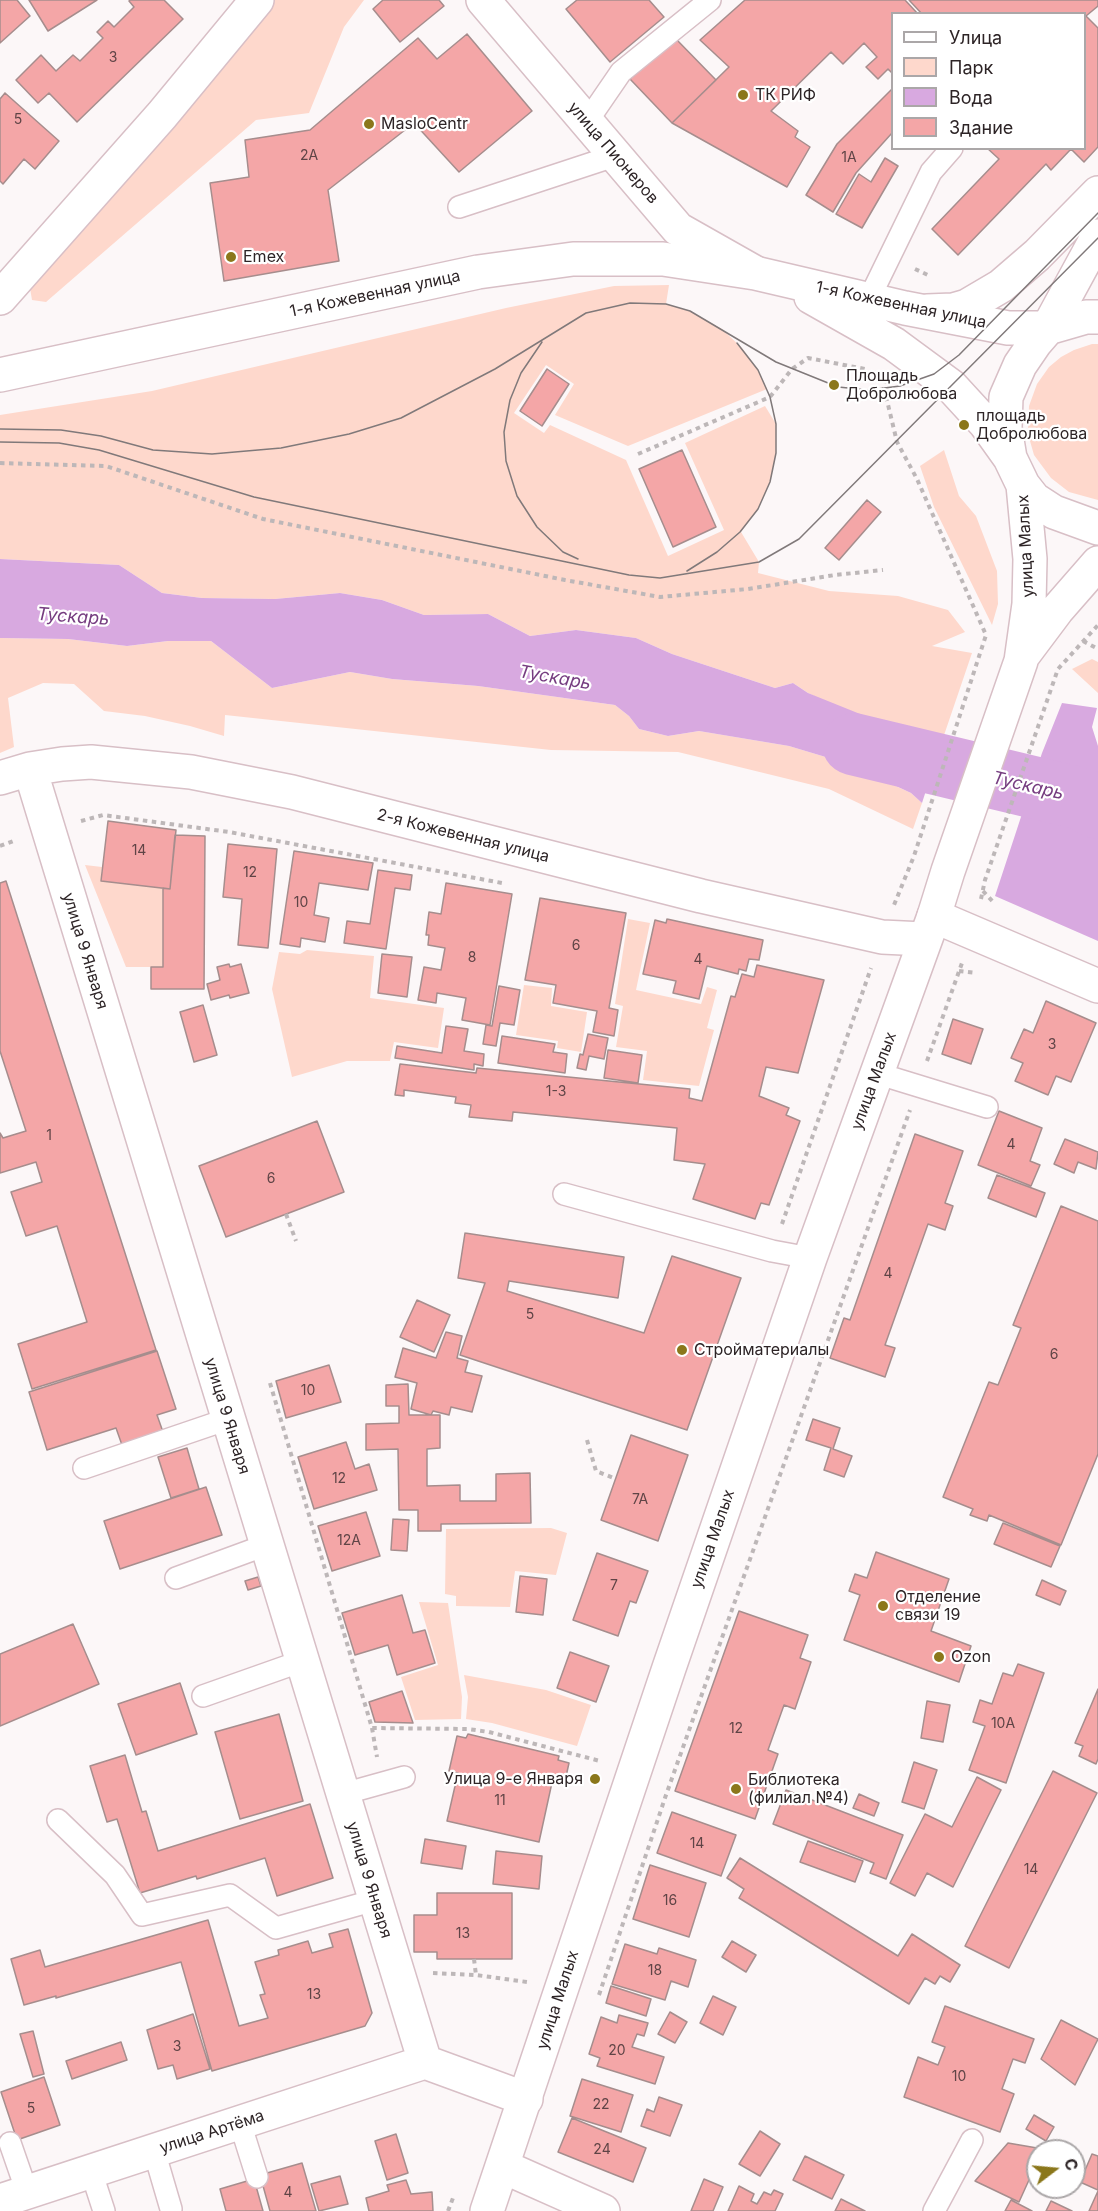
<!DOCTYPE html>
<meta charset="utf-8">
<style>
body{margin:0}
#map{position:relative;width:1098px;height:2211px;overflow:hidden;background:#fcf7f8;font-family:Inter,sans-serif}
canvas{display:block}
.legend{position:absolute;left:891px;top:12px;width:195px;height:138px;box-sizing:border-box;background:#fff;border:2px solid #aba7a8;margin:0;padding:8px 10px;list-style:none;font-size:18px;color:#2d2426}
.legend li{display:flex;align-items:center;gap:12px;height:30px}
.legend b{width:30px;border:2px solid #aba7a8}
.north{position:absolute;left:1026px;top:2139px;width:60px;height:60px;box-sizing:border-box;background:#fff;border:2px solid #aba7a8;border-radius:50%;rotate:74deg;font-size:16px;font-weight:700;line-height:24px;text-align:center;color:#2d2426}
.north::after{content:'';display:block;margin:auto;width:21px;height:27px;background:#8b771b;clip-path:polygon(50% 0,100% 100%,50% 72%,0 100%)}
</style>
<div id="map">
<canvas width="1098" height="2211"></canvas>
<ul class="legend">
<li><b style="height:8px;background:#fff"></b>Улица</li>
<li><b style="height:16px;background:#fed8cc"></b>Парк</li>
<li><b style="height:16px;background:#d8a9e0"></b>Вода</li>
<li><b style="height:16px;background:#f4a6a7"></b>Здание</li>
</ul>
<div class="north">С</div>
</div>
<script>
const c = document.querySelector('canvas').getContext('2d');
c.lineJoin = 'round';
function paint(path, color) {
  c.fillStyle = color;
  c.fill(path, 'evenodd');
}
function poly(rows) {
  const path = new Path2D();
  for (const r of rows) {
    path.moveTo(r[0], r[1]);
    for (let i = 2; i < r.length; i += 2) path.lineTo(r[i], r[i + 1]);
  }
  return path;
}
function stroke(path, color, width, dash) {
  c.strokeStyle = color;
  c.lineWidth = width;
  c.lineCap = dash ? 'butt' : 'round';
  c.setLineDash(dash || []);
  c.stroke(path);
}
function label(font, color, halo, rows, align = 'center') {
  c.font = font + ' Inter,sans-serif';
  c.lineWidth = 4.5;
  c.setLineDash([]);
  c.textBaseline = 'middle';
  c.strokeStyle = halo;
  c.fillStyle = color;
  for (const [text, x, y, turn = 0] of rows) {
    c.save();
    c.translate(x, y);
    c.rotate((+turn || 0) * Math.PI / 180);
    c.textAlign = isNaN(turn) ? turn : align;
    if (halo) c.strokeText(text, 0, 0);
    c.fillText(text, 0, 0);
    c.restore();
  }
}
paint(poly([
 [270,0,364,0,344,27,309,113,256,120,46,302,32,300,30,288],
 [669,285,666,304,690,311,722,329,742,348,758,370,767,389,628,446,555,415,574,384,546,365,514,413,544,433,550,425,626,460,668,556,724,530,685,443,765,406,776,424,776,453,770,482,758,509,741,532,759,562,758,573,829,591,898,596,948,610,965,632,932,646,972,653,941,744,925,742,910,749,897,736,808,693,793,683,775,688,672,654,636,638,576,630,530,636,488,614,424,615,382,600,340,593,275,599,202,598,162,593,119,565,0,559,0,415,152,391,506,308,614,286],
 [1092,344,1098,344,1098,500,1069,492,1051,478,1034,455,1028,434,1029,406,1037,384,1049,367,1061,357,1074,350],
 [944,450,959,496,976,516,997,571,998,604,992,625,934,507,920,466],
 [0,638,68,639,127,646,168,641,211,641,272,688,350,672,392,679,478,686,615,705,629,716,639,729,668,736,699,731,789,746,849,764,911,793,922,803,913,829,829,789,678,752,551,750,225,715,224,736,190,726,145,716,104,711,74,684,43,683,8,698,14,747,0,753],
 [1092,659,1098,662,1098,693,1072,669],
 [85,865,102,867,101,881,163,888,163,967,126,967],
 [628,919,650,923,636,990,701,1004,707,987,717,990,707,1028,714,1030,699,1086,643,1080,647,1051,616,1047,623,1006,615,1004],
 [307,950,374,956,370,998,444,1008,438,1048,394,1042,390,1061,347,1061,292,1077,272,989,279,952,300,954],
 [524,985,552,988,551,1006,587,1012,581,1052,557,1048,558,1041,516,1035],
 [551,1528,567,1533,556,1575,515,1571,510,1607,456,1606,456,1596,445,1594,446,1529],
 [419,1602,448,1603,462,1697,461,1719,415,1720,401,1677,438,1665],
 [464,1675,546,1690,591,1705,577,1746,492,1723,466,1719,468,1697]
]), '#fed8cc');
paint(poly([
 [0,559,119,565,162,593,202,598,275,599,340,593,382,600,424,615,488,614,530,636,576,630,636,638,672,654,775,688,793,683,808,693,875,720,910,749,925,742,941,744,922,803,911,793,849,764,789,746,699,731,668,736,639,729,629,716,615,705,478,686,392,679,350,672,272,688,211,641,168,641,127,646,68,639,0,638],
 [1062,703,1097,708,1092,727,1098,746,1098,941,995,896,1042,753]
]), '#d8a9e0');
stroke(poly([
 [853,744,1082,799,1098,808]
]), '#d8a9e0', 62);
const building = poly([
 [0,0,17,0,30,16,0,43,0,0],
 [29,0,97,0,48,31,29,0],
 [130,0,164,0,183,19,77,122,49,93,38,103,16,80,41,55,56,71,73,55,80,61,103,38,97,32,108,21,114,27,134,7,129,1,130,0],
 [383,0,439,0,444,6,400,42,373,9,383,0],
 [577,0,649,0,664,17,610,62,566,9,577,0],
 [745,0,905,0,918,14,892,14,892,73,888,69,878,79,866,67,877,57,864,43,843,64,831,52,771,111,798,131,795,137,810,147,787,187,672,123,729,67,700,40,745,0],
 [909,0,1098,0,1098,6,1086,16,1098,28,1098,147,1084,162,1071,149,1051,170,1046,164,958,255,932,229,999,159,987,148,1084,148,1084,14,922,14,909,0],
 [467,34,532,111,459,172,414,123,328,190,339,261,224,281,210,183,249,177,245,140,310,130,418,38,437,59,467,34],
 [676,39,716,80,672,123,630,79,676,39],
 [892,89,892,133,856,173,833,212,806,195,837,144,892,89],
 [5,93,59,141,35,169,24,159,3,184,0,181,0,99,5,93],
 [885,158,898,166,862,228,836,214,859,174,871,182,885,158],
 [547,369,569,384,542,426,520,411,547,369],
 [682,450,716,527,673,547,639,469,682,450],
 [867,500,881,512,839,560,825,548,867,500],
 [108,821,176,830,170,889,101,881,108,821],
 [175,835,205,836,204,989,151,989,151,967,163,967,163,888,170,889,175,835],
 [228,844,277,849,268,948,238,945,242,899,223,897,228,844],
 [294,851,373,863,368,890,319,883,314,915,329,918,325,942,301,938,300,947,280,944,294,851],
 [378,870,412,875,410,890,395,888,386,949,344,943,347,921,370,924,378,870],
 [6,881,156,1350,32,1389,18,1344,87,1322,57,1226,26,1236,11,1192,42,1182,36,1162,0,1173,0,1133,3,1138,26,1131,0,1051,0,883,6,881],
 [446,883,512,894,490,1025,462,1020,466,998,437,993,436,1003,418,1000,424,967,441,970,445,948,428,945,429,935,426,935,429,912,441,914,446,883],
 [540,898,626,913,609,1008,618,1010,614,1036,593,1032,597,1011,553,1003,556,985,525,980,540,898],
 [667,919,763,940,759,960,749,959,746,971,739,969,738,974,707,966,699,999,673,993,676,981,643,974,655,920,666,923,667,919],
 [382,954,412,957,407,997,378,993,382,954],
 [229,964,230,967,241,964,249,993,230,998,229,995,211,1000,207,984,220,980,217,967,229,964],
 [757,965,824,980,798,1073,766,1067,759,1096,789,1108,786,1115,800,1121,769,1205,761,1203,755,1219,693,1199,705,1164,674,1160,677,1128,513,1112,512,1121,469,1117,471,1105,455,1103,456,1097,404,1090,404,1096,395,1095,400,1064,476,1073,477,1068,690,1089,689,1098,702,1101,731,996,735,997,742,974,754,977,757,965],
 [499,986,520,990,514,1025,500,1023,496,1046,483,1044,486,1025,492,1026,499,986],
 [1046,1001,1096,1023,1071,1082,1056,1076,1048,1095,1015,1081,1023,1063,1011,1058,1024,1029,1033,1033,1046,1001],
 [203,1005,217,1055,194,1062,180,1012,203,1005],
 [953,1019,983,1029,971,1064,942,1054,953,1019],
 [446,1026,468,1029,464,1051,484,1054,483,1066,474,1064,474,1070,395,1058,397,1046,442,1053,446,1026],
 [588,1034,608,1038,604,1059,589,1056,586,1070,577,1068,580,1054,583,1055,588,1034],
 [502,1036,555,1044,553,1052,567,1054,565,1073,498,1063,502,1036],
 [608,1050,642,1055,638,1083,604,1078,608,1050],
 [999,1111,1042,1128,1030,1161,1040,1165,1031,1186,978,1165,999,1111],
 [317,1121,344,1192,226,1237,199,1166,317,1121],
 [915,1134,963,1151,945,1203,953,1206,945,1230,928,1224,885,1345,895,1348,885,1377,830,1358,844,1318,850,1320,915,1134],
 [1065,1139,1098,1152,1096,1169,1078,1162,1074,1173,1054,1164,1065,1139],
 [997,1175,1045,1193,1036,1217,988,1198,997,1175],
 [1061,1206,1098,1221,1098,1454,1061,1545,989,1515,987,1521,970,1515,973,1509,943,1497,989,1382,998,1385,1021,1328,1013,1325,1061,1206],
 [465,1233,624,1257,618,1298,509,1281,507,1291,644,1333,672,1256,741,1278,687,1430,460,1355,485,1283,458,1278,465,1233],
 [417,1300,450,1315,434,1352,400,1337,417,1300],
 [446,1332,462,1336,457,1358,468,1361,465,1372,482,1376,472,1412,451,1407,449,1415,433,1411,431,1415,411,1409,417,1383,395,1377,403,1348,436,1358,446,1332],
 [157,1351,176,1409,157,1415,163,1432,122,1445,116,1428,47,1450,29,1392,157,1351],
 [329,1365,341,1402,286,1418,276,1381,329,1365],
 [408,1384,409,1415,440,1415,440,1448,427,1449,427,1486,460,1485,460,1501,496,1501,496,1474,530,1473,531,1523,441,1524,441,1531,418,1531,418,1510,399,1510,398,1449,366,1450,366,1424,399,1423,399,1406,386,1406,386,1385,408,1384],
 [813,1419,840,1428,833,1449,852,1456,844,1477,824,1470,831,1448,806,1440,813,1419],
 [631,1435,688,1455,658,1541,601,1520,631,1435],
 [346,1442,355,1469,369,1464,377,1490,314,1509,298,1457,346,1442],
 [187,1448,199,1489,171,1498,158,1457,187,1448],
 [206,1487,222,1535,120,1569,104,1521,206,1487],
 [366,1512,380,1556,332,1571,318,1526,366,1512],
 [393,1519,409,1520,407,1551,391,1550,393,1519],
 [1003,1523,1060,1546,1051,1567,994,1544,1003,1523],
 [876,1552,949,1579,931,1631,971,1646,959,1682,844,1640,860,1595,849,1591,855,1574,867,1578,876,1552],
 [597,1553,648,1571,636,1603,630,1601,618,1636,573,1620,597,1553],
 [520,1576,547,1579,543,1615,516,1612,520,1576],
 [258,1577,261,1586,248,1590,245,1581,258,1577],
 [1042,1580,1066,1591,1060,1605,1036,1595,1042,1580],
 [402,1595,413,1633,425,1630,435,1663,397,1675,388,1645,355,1655,342,1613,402,1595],
 [739,1611,808,1635,800,1658,811,1662,795,1709,784,1705,768,1750,778,1754,755,1819,675,1791,739,1611],
 [73,1624,99,1684,0,1726,0,1654,73,1624],
 [570,1652,609,1666,596,1702,557,1688,570,1652],
 [1018,1664,1044,1673,1006,1783,969,1770,985,1726,973,1722,980,1700,992,1704,1003,1673,1013,1676,1018,1664],
 [180,1683,197,1734,136,1755,118,1704,180,1683],
 [1098,1689,1098,1759,1096,1764,1079,1756,1083,1746,1075,1743,1098,1689],
 [402,1691,413,1723,375,1722,369,1702,402,1691],
 [927,1701,950,1705,943,1742,921,1738,927,1701],
 [279,1714,303,1801,240,1819,215,1732,279,1714],
 [468,1734,559,1756,558,1760,569,1763,565,1781,553,1778,539,1842,447,1821,458,1773,449,1771,457,1736,466,1738,468,1734],
 [125,1755,142,1812,146,1811,158,1851,310,1804,333,1878,277,1896,265,1858,197,1879,196,1876,140,1893,117,1819,107,1822,90,1766,125,1755],
 [914,1762,937,1770,924,1809,902,1802,914,1762],
 [1053,1771,1097,1793,1009,1968,965,1946,1053,1771],
 [977,1777,1001,1790,953,1887,927,1873,915,1896,890,1883,925,1814,952,1827,977,1777],
 [786,1790,903,1835,886,1879,870,1873,874,1863,773,1824,786,1790],
 [859,1794,879,1803,874,1816,853,1808,859,1794],
 [672,1812,736,1835,721,1876,657,1853,672,1812],
 [425,1839,466,1846,462,1869,421,1863,425,1839],
 [808,1841,863,1861,855,1882,800,1862,808,1841],
 [496,1851,542,1856,539,1889,493,1884,496,1851],
 [740,1858,898,1956,912,1934,960,1965,950,1982,940,1976,935,1984,925,1978,909,2004,739,1898,744,1889,727,1878,740,1858],
 [650,1865,706,1883,689,1937,633,1919,650,1865],
 [437,1893,512,1893,512,1959,437,1959,437,1952,414,1952,414,1915,437,1915,437,1893],
 [208,1920,239,2026,268,2018,260,1995,265,1994,255,1962,279,1955,278,1950,308,1941,312,1953,333,1947,329,1934,348,1929,372,2013,365,2026,212,2071,181,1962,56,1998,56,1996,24,2005,11,1959,40,1950,45,1967,208,1920],
 [732,1941,756,1955,746,1972,722,1957,732,1941],
 [625,1944,657,1954,659,1948,696,1960,688,1987,671,1981,665,2000,612,1984,625,1944],
 [611,1986,651,1999,646,2016,606,2003,611,1986],
 [713,1996,736,2007,723,2035,700,2023,713,1996],
 [945,2006,1034,2039,1025,2063,1013,2059,1002,2089,1014,2094,1000,2132,904,2097,918,2057,938,2065,945,2047,932,2042,945,2006],
 [670,2012,687,2022,675,2043,658,2034,670,2012],
 [193,2014,210,2069,177,2079,173,2065,158,2069,147,2030,193,2014],
 [619,2015,648,2023,644,2036,637,2034,632,2047,664,2057,655,2084,597,2066,600,2058,589,2054,601,2017,617,2023,619,2015],
 [1061,2020,1098,2039,1075,2085,1041,2059,1061,2020],
 [33,2031,44,2074,33,2077,20,2034,33,2031],
 [121,2042,127,2060,72,2079,66,2061,121,2042],
 [44,2077,60,2125,17,2140,1,2092,44,2077],
 [582,2079,633,2095,621,2132,570,2116,582,2079],
 [659,2097,682,2105,670,2136,641,2126,647,2109,654,2112,659,2097],
 [1034,2115,1054,2127,1046,2141,1026,2129,1034,2115],
 [572,2118,646,2148,633,2182,558,2152,572,2118],
 [760,2131,780,2144,760,2176,739,2164,760,2131],
 [396,2134,408,2173,387,2180,375,2141,396,2134],
 [1008,2143,1043,2149,1042,2151,1038,2151,1038,2160,1019,2202,975,2181,1008,2143],
 [1092,2154,1098,2156,1098,2190,1080,2182,1092,2154],
 [805,2156,844,2175,832,2199,793,2180,805,2156],
 [302,2163,316,2211,270,2211,260,2175,302,2163],
 [340,2176,348,2204,319,2211,311,2184,340,2176],
 [254,2179,263,2211,226,2211,220,2189,254,2179],
 [704,2179,723,2187,713,2211,691,2211,704,2179],
 [406,2180,411,2194,432,2192,433,2211,369,2211,366,2198,389,2191,387,2185,406,2180],
 [739,2186,754,2194,751,2201,757,2204,764,2192,771,2195,774,2190,783,2194,775,2211,728,2211,739,2186],
 [1098,2191,1098,2211,1089,2211,1098,2191],
 [841,2199,865,2211,835,2211,841,2199],
 [1011,2200,1032,2211,1005,2211,1011,2200],
 [1051,2201,1072,2211,1046,2211,1051,2201]
]);
paint(building, '#f4a6a7');
stroke(building, '#a68d8d', 1.5);
const lane = poly([
 [586,123,621,72,710,0],
 [459,207,614,156],
 [869,299,931,172,952,148],
 [876,1073,987,1107],
 [564,1194,772,1251,810,1258],
 [84,1468,228,1419],
 [176,1578,266,1545],
 [203,1696,302,1661],
 [343,1794,404,1777],
 [58,1820,115,1875,142,1915,230,1895,276,1928,375,1900],
 [240,2123,257,2177],
 [10,2143,27,2192],
 [154,2151,171,2209],
 [91,2171,104,2211],
 [934,2211,972,2140]
]);
const street = poly([
 [483,0,678,229,754,272],
 [0,298,162,115,257,0],
 [30,769,425,2062],
 [0,778,30,769,62,764,91,762,191,772,292,792,701,896,882,937,924,939],
 [425,2062,526,2099],
 [504,2167,603,2211],
 [0,2201,425,2062]
]);
const secondary = poly([
 [927,311,953,310,967,306,1001,286,1037,255,1098,193],
 [1048,328,1098,236],
 [934,916,1098,986]
]);
const primary = poly([
 [811,297,894,344,951,386,985,423,1010,458],
 [1098,317,1086,317,1048,328,1035,343,1020,365,1006,397,1005,428,1010,458,1023,485,1034,499,1054,512,1098,528],
 [0,375,478,272,573,259,663,259,755,273,905,308,1008,328,1048,328],
 [1024,654,1057,610,1098,563],
 [487,2211,669,1668,810,1258,934,916,948,871,1021,661,1029,604,1030,559,1023,485]
]);
stroke(lane, '#d8bfc6', 24);
stroke(street, '#d8bfc6', 36);
stroke(secondary, '#d8bfc6', 36);
stroke(primary, '#d8bfc6', 36);
stroke(poly([
 [915,269,930,276],
 [886,379,884,388,897,442,917,479,986,635,914,856,894,905],
 [638,454,770,397,792,369,808,358,865,369],
 [0,463,106,466,263,519,565,580,660,597,748,589,835,575,883,570],
 [1083,641,1098,649],
 [81,821,103,815,229,832,502,883],
 [0,846,16,840],
 [983,891,994,903],
 [981,899,985,880,1058,669,1098,625],
 [959,971,976,973],
 [927,1061,962,963],
 [286,1214,296,1241],
 [782,1224,871,968],
 [270,1383,372,1728,468,1729,489,1732,600,1761],
 [587,1440,596,1471,616,1479],
 [372,1728,377,1757],
 [474,1959,476,1975,527,1982],
 [433,1973,476,1975],
 [599,1995,666,1795,910,1110],
 [448,2211,453,2198]
]), '#bdb7b8', 4, [4.5, 4.5]);
stroke(lane, '#fff', 21);
stroke(street, '#fff', 33);
stroke(secondary, '#fff', 33);
stroke(primary, '#fff', 33);
stroke(poly([
 [542,342,521,373,510,400,504,432,506,461,517,496,537,527,563,552,578,559],
 [0,429,61,430,101,436,153,450,212,454,281,448,349,434,401,418,495,369,586,313,630,303,666,304,690,311,776,362,838,387,869,390,900,386,934,374,959,355,1098,213],
 [0,442,59,443,99,450,254,497,629,575,660,578,759,562,799,539,1098,238],
 [687,571,717,552,740,532,758,509,770,482,776,453,776,424,770,397,758,370,737,343]
]), '#80797a', 1.5);
for (const [x, y, r, color] of [
 [743,95,6,"#8b771b"],
 [369,124,6,"#8b771b"],
 [231,257,6,"#8b771b"],
 [834,385,6,"#8b771b"],
 [964,425,6,"#8b771b"],
 [682,1350,6,"#8b771b"],
 [883,1606,6,"#8b771b"],
 [939,1657,6,"#8b771b"],
 [595,1779,6,"#8b771b"],
 [736,1789,6,"#8b771b"]
]) {
  const dot = new Path2D();
  dot.arc(x, y, r, 0, 2 * Math.PI);
  c.fillStyle = color;
  c.fill(dot);
  stroke(dot, '#fff', 2);
}
label('14px', '#5f4446', null, [
 ["3",113,58],
 ["5",18,120],
 ["2А",309,156],
 ["1А",849,158],
 ["14",139,851],
 ["12",250,873],
 ["10",301,903],
 ["6",576,946],
 ["8",472,958],
 ["4",698,960],
 ["3",1052,1045],
 ["1-3",556,1092],
 ["1",49,1136],
 ["4",1011,1145],
 ["6",271,1179],
 ["4",888,1274],
 ["5",530,1315],
 ["6",1054,1355],
 ["10",308,1391],
 ["12",339,1479],
 ["7А",640,1500],
 ["12А",349,1541],
 ["7",614,1586],
 ["10А",1003,1724],
 ["12",736,1729],
 ["11",500,1801],
 ["14",697,1844],
 ["14",1031,1870],
 ["16",670,1901],
 ["13",463,1934],
 ["18",655,1971],
 ["13",314,1995],
 ["3",177,2047],
 ["20",617,2051],
 ["10",959,2077],
 ["22",601,2105],
 ["5",31,2109],
 ["24",602,2150],
 ["4",288,2193]
]);
label('16px', '#2d2426', '#fff', [
 ["ТК РИФ",755,95],
 ["MasloCentr",381,124],
 ["Emex",243,257],
 ["Площадь",846,376],
 ["Добролюбова",846,394],
 ["площадь",976,416],
 ["Добролюбова",976,434],
 ["Стройматериалы",694,1350],
 ["Отделение",895,1597],
 ["связи 19",895,1615],
 ["Ozon",951,1657],
 ["Улица 9-е Января",583,1779,"right"],
 ["Библиотека",748,1780],
 ["(филиал №4)",748,1798]
], 'left');
label('16px', '#2d2426', '#fff', [
 ["улица Пионеров",613,153,49],
 ["1-я Кожевенная улица",375,294,-12],
 ["1-я Кожевенная улица",901,305,12],
 ["улица Малых",1026,546,-93],
 ["2-я Кожевенная улица",463,836,14],
 ["улица 9 Января",85,951,73],
 ["улица Малых",874,1081,-70],
 ["улица 9 Января",227,1416,73],
 ["улица Малых",713,1539,-71],
 ["улица 9 Января",369,1880,73],
 ["улица Малых",558,2000,-72],
 ["улица Артёма",212,2132,-18]
]);
label('italic 18px', '#763d80', '#fff', [
 ["Тускарь",73,617,4],
 ["Тускарь",555,678,10],
 ["Тускарь",1028,786,13]
]);
</script>
